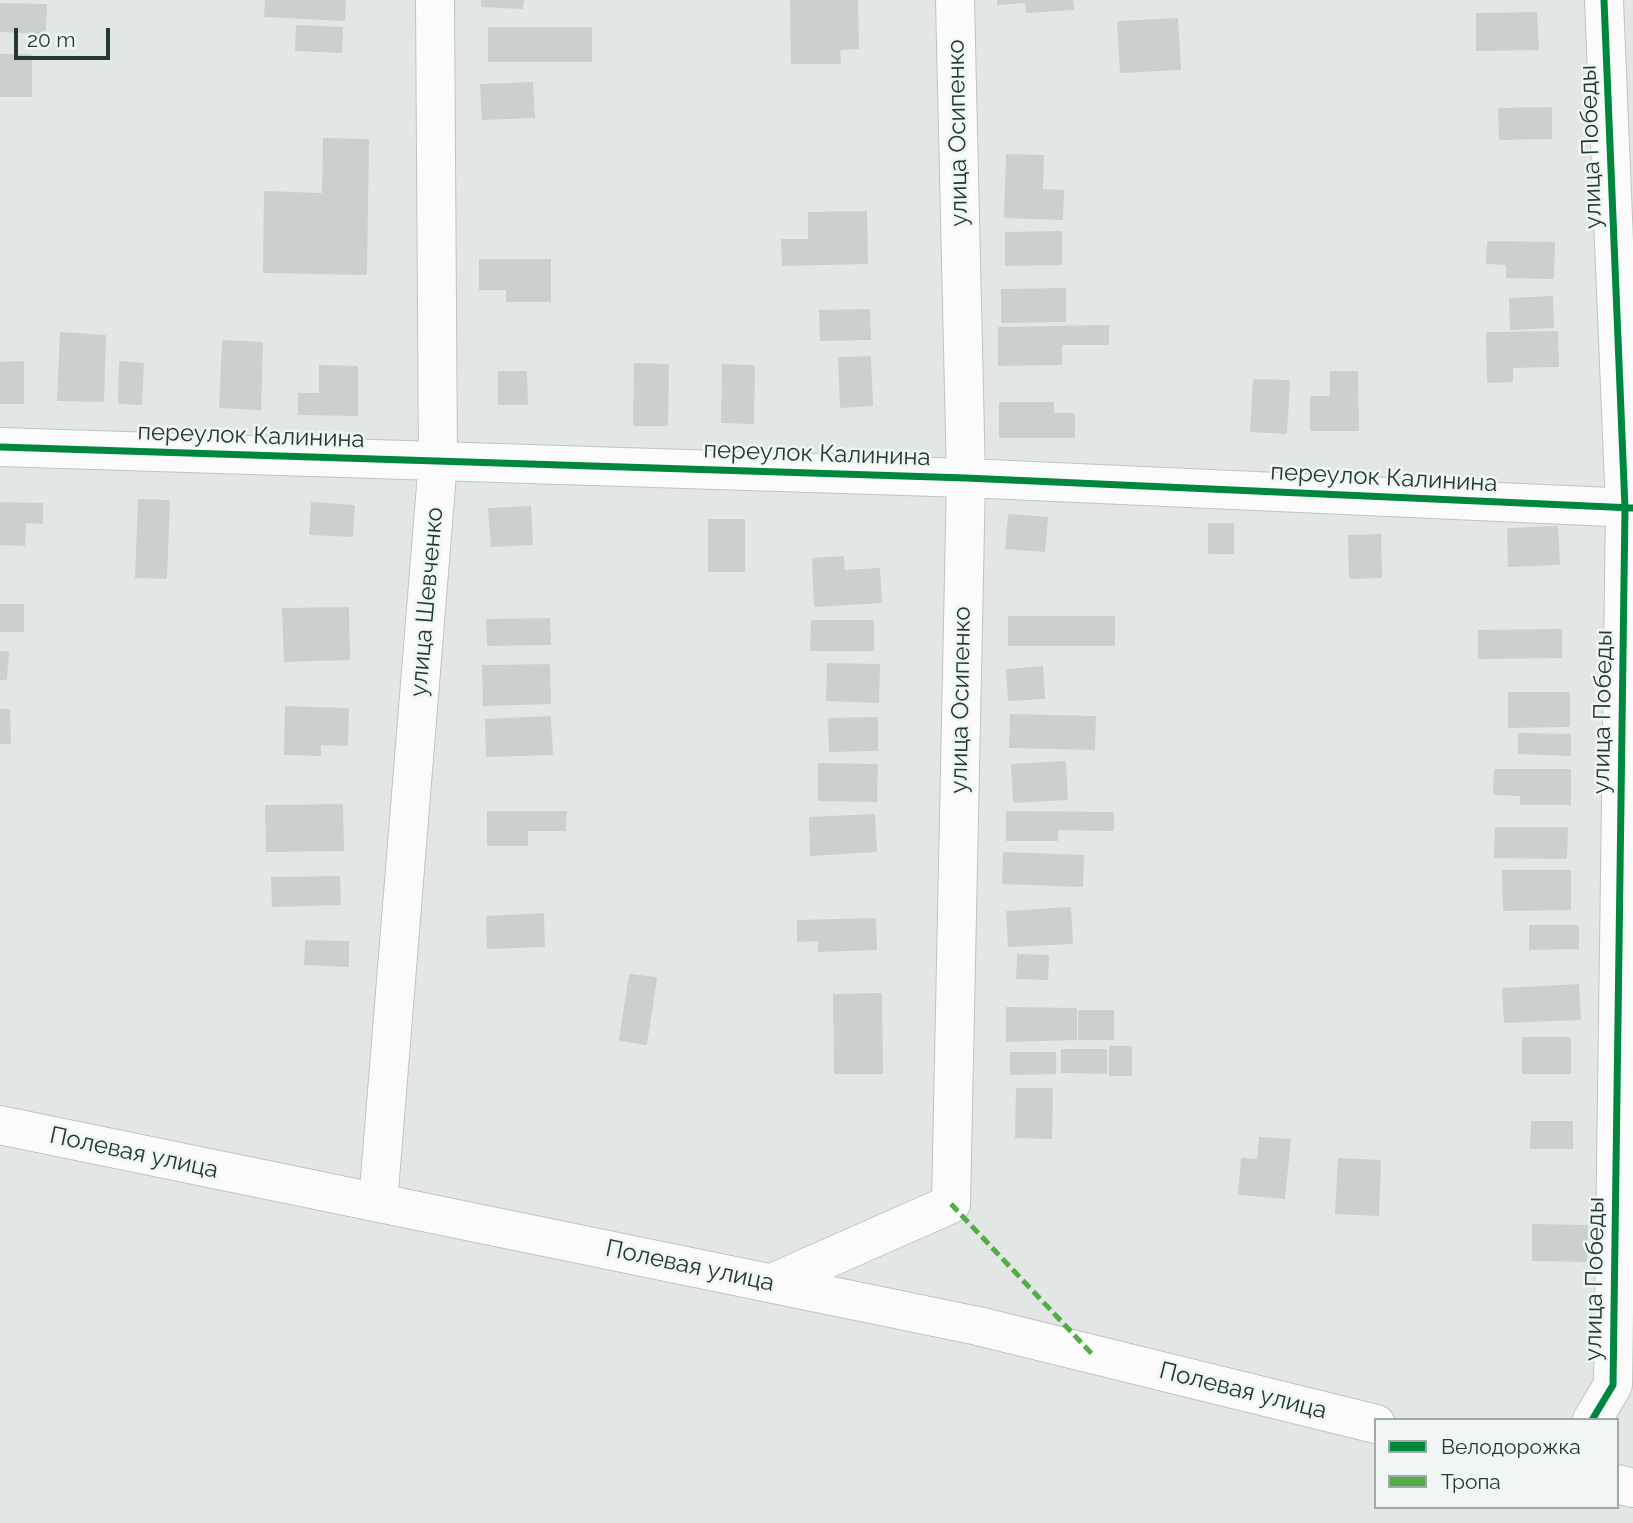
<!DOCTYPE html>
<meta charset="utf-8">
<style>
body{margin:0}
#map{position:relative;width:1633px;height:1523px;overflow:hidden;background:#e2e7e5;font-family:Raleway,sans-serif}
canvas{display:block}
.legend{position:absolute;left:1374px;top:1418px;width:245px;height:91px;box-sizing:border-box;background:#f0f6f4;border:2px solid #9eaaa7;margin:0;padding:9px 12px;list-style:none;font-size:21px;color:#233734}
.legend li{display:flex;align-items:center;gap:14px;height:35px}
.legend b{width:35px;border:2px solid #9eaaa7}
.scale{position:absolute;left:14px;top:28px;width:96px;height:32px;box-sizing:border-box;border:4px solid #233734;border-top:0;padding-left:9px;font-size:21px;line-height:24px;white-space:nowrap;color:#233734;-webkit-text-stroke:5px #f0f6f4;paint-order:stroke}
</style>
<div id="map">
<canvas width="1633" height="1523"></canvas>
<ul class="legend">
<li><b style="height:9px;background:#00873e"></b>Велодорожка</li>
<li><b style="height:9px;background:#53ac45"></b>Тропа</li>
</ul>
<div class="scale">20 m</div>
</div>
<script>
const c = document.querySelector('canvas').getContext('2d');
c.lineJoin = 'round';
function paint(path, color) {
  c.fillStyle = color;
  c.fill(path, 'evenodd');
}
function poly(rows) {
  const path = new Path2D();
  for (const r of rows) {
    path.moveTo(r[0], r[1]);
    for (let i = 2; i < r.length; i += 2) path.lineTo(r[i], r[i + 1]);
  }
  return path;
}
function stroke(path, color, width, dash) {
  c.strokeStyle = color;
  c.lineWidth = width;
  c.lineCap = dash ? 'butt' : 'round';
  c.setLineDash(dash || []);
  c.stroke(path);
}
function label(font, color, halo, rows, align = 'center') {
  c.font = font + ' Raleway,sans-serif';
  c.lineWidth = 5;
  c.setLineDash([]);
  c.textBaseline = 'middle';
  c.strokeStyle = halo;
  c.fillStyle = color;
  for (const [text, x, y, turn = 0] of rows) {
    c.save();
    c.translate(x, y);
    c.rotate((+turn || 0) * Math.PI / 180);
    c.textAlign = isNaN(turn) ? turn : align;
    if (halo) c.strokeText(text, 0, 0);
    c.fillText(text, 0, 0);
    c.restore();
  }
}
const building = poly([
 [266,0,345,0,344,20,265,16,266,0],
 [482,0,523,0,522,8,482,6,482,0],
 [791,0,857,0,858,48,839,49,840,63,792,63,791,0],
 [998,0,1072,0,1073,9,1027,12,1026,2,998,4,998,0],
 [0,4,46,5,45,33,0,31,0,4],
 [1536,13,1538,49,1477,50,1477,14,1536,13],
 [1177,19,1180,69,1121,72,1118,22,1177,19],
 [297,26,342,28,341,52,296,50,297,26],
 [489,28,591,28,591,61,489,61,489,28],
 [0,55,31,55,31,96,0,96,0,55],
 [532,83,534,117,483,119,481,85,532,83],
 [1551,108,1551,138,1500,139,1499,109,1551,108],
 [324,139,368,140,366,274,264,272,265,192,323,194,324,139],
 [1007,155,1043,156,1042,190,1063,191,1062,219,1005,217,1007,155],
 [866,212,867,263,783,265,782,240,809,240,809,213,866,212],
 [1061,232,1061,264,1006,265,1006,233,1061,232],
 [1488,242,1554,243,1553,278,1507,277,1507,264,1487,263,1488,242],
 [480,260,550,260,550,301,507,301,507,289,480,289,480,260],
 [1065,289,1065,321,1002,322,1002,290,1065,289],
 [1552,297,1553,327,1511,329,1510,299,1552,297],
 [869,310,870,339,821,340,820,311,869,310],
 [1108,326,1108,344,1061,344,1061,364,999,365,999,328,1108,326],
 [1557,332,1558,366,1512,367,1512,381,1488,382,1487,333,1557,332],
 [61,333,105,336,103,401,58,400,61,333],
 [223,341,262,343,260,409,220,407,223,341],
 [870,357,872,405,841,407,839,358,870,357],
 [23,362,23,403,0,403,0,363,23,362],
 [120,362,143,364,141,404,119,403,120,362],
 [635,364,668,365,667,425,634,425,635,364],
 [723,365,754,366,753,423,722,422,723,365],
 [320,366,357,367,357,415,299,414,299,394,320,394,320,366],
 [499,372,526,372,527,404,499,404,499,372],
 [1331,372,1357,372,1358,430,1311,430,1311,397,1331,397,1331,372],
 [1254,380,1289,381,1286,433,1251,431,1254,380],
 [1000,403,1053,403,1053,414,1074,414,1074,437,1000,437,1000,403],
 [139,500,169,501,166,578,136,577,139,500],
 [0,503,42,504,42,523,25,522,24,545,0,544,0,503],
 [312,503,354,506,352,536,310,534,312,503],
 [530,507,532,544,492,546,489,509,530,507],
 [1009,515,1047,518,1044,551,1006,548,1009,515],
 [709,520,744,520,744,571,709,571,709,520],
 [1209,524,1233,524,1233,553,1209,553,1209,524],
 [1557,527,1559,564,1509,566,1508,529,1557,527],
 [1380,535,1381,577,1350,578,1349,536,1380,535],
 [843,557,844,571,879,569,881,602,815,606,813,559,843,557],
 [0,605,23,605,23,631,0,631,0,605],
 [348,608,349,659,285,661,283,609,348,608],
 [1009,617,1114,617,1114,645,1009,645,1009,617],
 [549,619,550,644,488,645,487,620,549,619],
 [812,621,873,621,873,650,811,650,812,621],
 [1561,630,1561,657,1479,658,1479,631,1561,630],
 [0,652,8,652,6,679,0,679,0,652],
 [828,664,879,665,878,702,827,700,828,664],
 [549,665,550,703,484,705,483,666,549,665],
 [1042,667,1044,698,1009,700,1007,670,1042,667],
 [1509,693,1569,693,1569,726,1509,727,1509,693],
 [286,707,348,709,347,745,320,744,320,755,285,754,286,707],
 [0,710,9,710,10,743,0,743,0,710],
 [1011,715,1095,717,1094,749,1010,747,1011,715],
 [550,717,552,754,487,756,486,720,550,717],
 [877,718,877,750,830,751,829,719,877,718],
 [1519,734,1570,735,1570,755,1519,753,1519,734],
 [1065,762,1067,799,1014,802,1012,765,1065,762],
 [819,764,877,765,876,801,819,800,819,764],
 [1495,770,1570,770,1570,804,1521,804,1521,795,1494,794,1495,770],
 [342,805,343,850,267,851,266,806,342,805],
 [488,812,566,812,565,830,527,830,527,845,488,845,488,812],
 [1007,812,1113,813,1113,830,1058,829,1057,840,1007,840,1007,812],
 [874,815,876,851,811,855,810,818,874,815],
 [1496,828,1567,828,1566,858,1495,857,1496,828],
 [1004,853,1083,856,1082,886,1003,883,1004,853],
 [1503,871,1570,871,1570,909,1504,910,1503,871],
 [339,877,340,904,273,906,272,878,339,877],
 [1070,908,1072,943,1009,946,1007,912,1070,908],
 [543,914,544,946,488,948,487,917,543,914],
 [875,919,876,949,819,951,819,940,798,941,798,921,875,919],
 [1530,926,1578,926,1578,948,1530,949,1530,926],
 [306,941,348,942,348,966,305,964,306,941],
 [1018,955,1048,956,1047,979,1017,978,1018,955],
 [630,975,656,978,646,1044,620,1040,630,975],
 [1578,985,1580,1019,1505,1022,1503,989,1578,985],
 [881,994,882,1073,835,1073,834,995,881,994],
 [1007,1008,1076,1009,1076,1039,1007,1041,1007,1008],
 [1079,1011,1113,1011,1113,1039,1079,1039,1079,1011],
 [1523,1038,1570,1038,1570,1073,1523,1073,1523,1038],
 [1110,1047,1131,1047,1131,1075,1110,1075,1110,1047],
 [1062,1050,1106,1050,1106,1073,1062,1072,1062,1050],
 [1011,1053,1055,1053,1055,1073,1011,1074,1011,1053],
 [1017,1089,1052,1089,1051,1138,1016,1137,1017,1089],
 [1532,1122,1572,1122,1572,1148,1531,1148,1532,1122],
 [1260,1138,1290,1140,1284,1198,1239,1194,1242,1159,1258,1160,1260,1138],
 [1339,1159,1380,1161,1378,1215,1336,1213,1339,1159],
 [1533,1225,1587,1226,1586,1261,1533,1260,1533,1225]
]);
paint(building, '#cbd0ce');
stroke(building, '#cbd0ce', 2);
const minor = poly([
 [0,447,966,478,1633,508],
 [0,1125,978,1326,1376,1424],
 [378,1203,438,461,435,0],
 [772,1283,951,1204,966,478,955,0],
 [1592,1420,1613,1385,1625,508,1604,0],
 [1617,1484,1633,1488]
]);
stroke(minor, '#bfc4c2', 40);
stroke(minor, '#fbfbfb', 38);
stroke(poly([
 [951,1204,1092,1354]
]), '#53ac45', 5, [10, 5]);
stroke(poly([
 [0,447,966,478,1633,508],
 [1592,1420,1613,1385,1625,508,1604,0]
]), '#00873e', 7);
label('24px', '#233734', '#f0f6f4', [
 ["улица Осипенко",958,133,-91],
 ["улица Победы",1591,147,-92],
 ["переулок Калинина",251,436,2],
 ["переулок Калинина",817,454,2],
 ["переулок Калинина",1384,478,3],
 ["улица Шевченко",427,602,-85],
 ["улица Осипенко",961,700,-89],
 ["улица Победы",1603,712,-89],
 ["Полевая улица",134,1153,12],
 ["Полевая улица",690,1266,12],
 ["улица Победы",1595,1279,-89],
 ["Полевая улица",1243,1391,14]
]);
</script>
